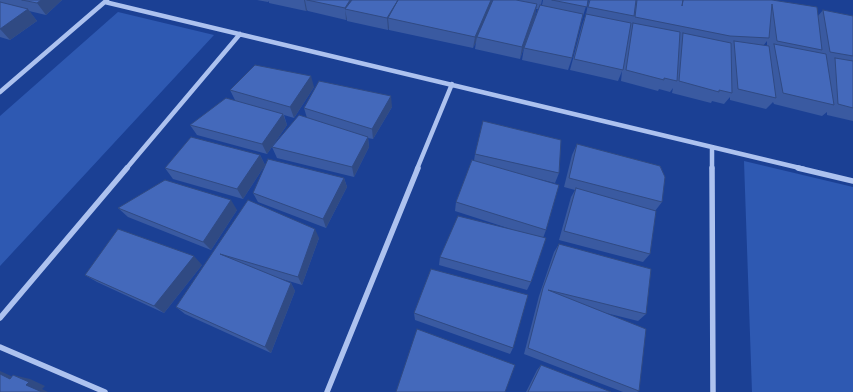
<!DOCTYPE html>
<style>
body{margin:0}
canvas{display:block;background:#1b4094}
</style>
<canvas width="853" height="392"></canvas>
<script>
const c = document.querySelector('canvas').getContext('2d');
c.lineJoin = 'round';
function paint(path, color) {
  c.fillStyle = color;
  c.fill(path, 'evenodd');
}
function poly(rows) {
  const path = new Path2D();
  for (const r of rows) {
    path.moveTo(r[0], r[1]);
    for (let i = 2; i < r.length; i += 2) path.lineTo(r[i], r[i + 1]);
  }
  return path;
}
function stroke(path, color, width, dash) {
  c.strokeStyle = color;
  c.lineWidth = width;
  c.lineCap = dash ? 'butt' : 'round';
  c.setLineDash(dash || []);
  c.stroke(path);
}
paint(poly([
 [118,12,214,35,0,266,0,116],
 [744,161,853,187,853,392,752,392]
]), '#2e59b2');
stroke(poly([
 [105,2,804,169],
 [0,92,107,0],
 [712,147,712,169],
 [126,169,240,34],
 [417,169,452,84]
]), '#adc2ef', 4.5);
stroke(poly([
 [712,168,713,392],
 [798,168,853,181],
 [0,318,127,168],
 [0,347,105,392],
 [327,392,418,168]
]), '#adc2ef', 5.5);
paint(poly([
 [0,0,62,0,46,15,29,11,37,21,10,40,0,37],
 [257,0,492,0,492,3,493,0,542,0,541,5,542,5,543,0,588,0,582,19,572,58,568,70,522,60,524,48,538,9,536,9,535,16,520,59,475,49,476,42,473,48,389,30,389,28,388,30,347,21,347,19,346,20,308,11,307,10,306,11,269,3,269,1,268,2],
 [589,0,772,0,818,16,823,10,853,16,853,121,827,115,827,112,822,116,774,104,773,102,766,109,730,100,730,97,724,104,712,101,711,103,672,93,673,88,670,92,659,89,658,91,621,81,622,71,618,81,570,70,582,25,586,14],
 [767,41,767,46,763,46],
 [314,87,294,118,284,115,287,125,267,154,197,135,190,125,235,100,230,90],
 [392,107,373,139,368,138,369,147,354,177,277,158,272,147,307,118,304,108],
 [577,144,662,202,655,211,650,254,643,262,559,240,571,197,575,190,564,187,572,155],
 [475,154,559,173,555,183,539,179,546,230,543,238,531,282,527,290,439,265,440,257,517,231,455,211,456,202,474,161],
 [260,155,265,165,243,199,173,179,165,168],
 [344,178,347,187,326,228,258,202,253,193],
 [248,200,319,238,302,285,272,276,291,283,295,291,271,353,185,314,176,307],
 [118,208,237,210,211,250,128,217],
 [559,244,646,314,638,321,606,313,639,391,637,392,623,392,524,354,539,296,554,252],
 [202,265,164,313,97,282,85,275],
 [414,313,513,348,510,354,415,320],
 [541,365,611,392,526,392,537,370]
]), '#3a5aa1');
paint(poly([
 [41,0,62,0,46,15,37,3],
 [304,0,305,0,307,10,306,11],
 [350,0,360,0,345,9,347,19,346,20,345,8],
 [398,0,388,18,389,28,388,30,387,18],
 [491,0,492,0,491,7,477,37,476,42,473,48,475,37],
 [537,4,535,16,520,59,522,47],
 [28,9,37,21,10,40,0,29],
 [311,76,314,87,294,118,290,107],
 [391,96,392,107,373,139,372,129],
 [283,114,287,125,267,154,262,144],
 [368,137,369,147,354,177,352,167],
 [260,155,265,165,243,199,237,189],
 [344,178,347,187,326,228,323,219],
 [231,200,237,210,211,250,203,242],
 [315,229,319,238,302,285,298,277],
 [194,256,202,265,164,313,154,306],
 [291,283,295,291,271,353,265,347],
 [0,371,11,376,11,377,27,383,0,390],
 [13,375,30,379,45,386,42,389,48,392,42,392,26,385]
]), '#304a83');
const building = poly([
 [22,0,41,0,37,3,22,0],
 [307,0,350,0,345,8,307,0],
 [352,0,398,0,387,18,345,9,352,0],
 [398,0,491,0,475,37,388,18,398,0],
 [493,0,516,0,537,4,522,47,477,37,493,0],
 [552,0,588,0,587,7,552,0],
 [590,0,636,0,634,16,588,7,590,0],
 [637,0,683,0,682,6,683,0,772,0,817,7,822,50,777,41,772,4,769,38,730,36,635,17,637,0],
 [0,2,28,9,0,29,0,2],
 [540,5,583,14,572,58,524,48,540,5],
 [823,10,853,16,853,56,830,52,823,10],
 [586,14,631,23,623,70,574,59,586,14],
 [633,23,680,32,677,81,664,78,664,80,626,70,633,23],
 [683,33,731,43,732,93,719,90,719,92,679,81,683,33],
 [734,41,769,46,776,98,738,89,734,41],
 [774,44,826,54,834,105,783,93,774,44],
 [835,58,853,61,853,108,838,104,835,58],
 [255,65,311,76,290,107,230,90,255,65],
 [319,81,391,96,372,129,304,108,319,81],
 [226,98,283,114,262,144,190,125,226,98],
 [299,115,368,137,352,167,272,147,299,115],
 [483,121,561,140,559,173,475,154,483,121],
 [191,137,260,155,237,189,165,168,191,137],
 [577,144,660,166,665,177,662,202,569,178,577,144],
 [268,159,344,178,323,219,253,193,268,159],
 [472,160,559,185,546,230,456,202,472,160],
 [165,180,231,200,203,242,118,208,165,180],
 [576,188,656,211,650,254,564,231,576,188],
 [248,200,315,229,298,277,220,254,291,283,265,347,176,307,248,200],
 [458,216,546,238,531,282,440,257,458,216],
 [118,229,194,256,154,306,85,275,118,229],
 [559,244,651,269,646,314,548,290,646,329,639,391,528,348,543,288,559,244],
 [431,269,528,295,513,348,414,313,431,269],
 [417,329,515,365,505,392,396,392,417,329],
 [541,365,611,392,528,392,541,365],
 [0,374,10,379,13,375,29,382,26,385,42,392,0,392,0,374]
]);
paint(building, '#4469bb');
stroke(building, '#304a83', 1);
</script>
